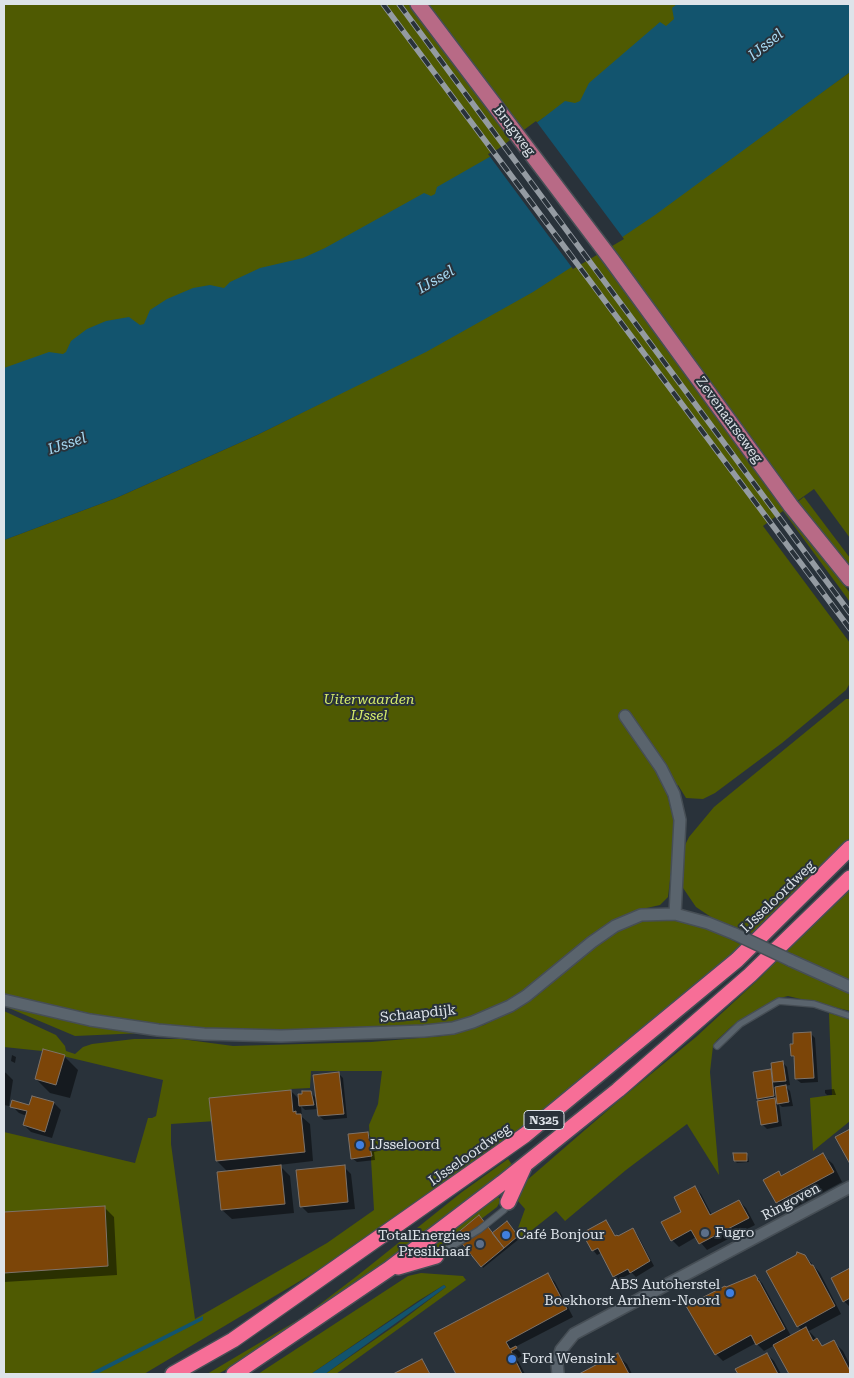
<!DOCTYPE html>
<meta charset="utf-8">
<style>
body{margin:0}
#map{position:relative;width:854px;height:1378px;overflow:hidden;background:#29323a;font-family:"Roboto Serif",serif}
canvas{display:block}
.frame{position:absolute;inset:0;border:5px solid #dde3e9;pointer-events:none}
</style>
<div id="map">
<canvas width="854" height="1378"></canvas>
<div class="frame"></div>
</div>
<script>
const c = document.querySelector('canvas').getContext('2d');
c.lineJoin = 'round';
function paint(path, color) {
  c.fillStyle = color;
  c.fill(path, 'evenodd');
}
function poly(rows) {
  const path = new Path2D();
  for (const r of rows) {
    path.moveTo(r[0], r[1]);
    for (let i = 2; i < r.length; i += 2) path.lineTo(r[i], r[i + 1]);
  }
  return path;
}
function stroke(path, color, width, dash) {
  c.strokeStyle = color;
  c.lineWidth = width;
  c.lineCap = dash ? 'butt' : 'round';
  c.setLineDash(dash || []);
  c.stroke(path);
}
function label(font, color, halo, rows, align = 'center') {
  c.font = font + ' "Roboto Serif",serif';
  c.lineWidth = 4;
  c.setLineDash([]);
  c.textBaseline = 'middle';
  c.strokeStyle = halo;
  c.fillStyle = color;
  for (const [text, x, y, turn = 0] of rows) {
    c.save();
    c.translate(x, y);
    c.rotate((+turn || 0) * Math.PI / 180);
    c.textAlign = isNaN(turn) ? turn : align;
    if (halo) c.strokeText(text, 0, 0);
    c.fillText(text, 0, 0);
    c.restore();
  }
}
paint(poly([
 [4,4,714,4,580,103,543,118,500,151,436,194,329,250,236,286,153,329,72,359,4,376],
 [850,72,850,538,814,489,786,509,850,593,850,602,783,511,763,526,850,643,850,683,846,690,782,743,715,793,703,799,686,798,678,785,667,794,673,817,674,846,668,897,660,905,638,910,612,923,511,1000,474,1016,445,1024,415,1028,244,1032,196,1029,126,1021,4,995,4,540,116,498,257,435,317,405,812,99],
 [804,497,850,558,850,565,796,503],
 [846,699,850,699,850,838,752,933,714,919,696,907,681,885,682,851,689,837,714,807],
 [850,888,850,928,849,928,850,933,850,982,785,953],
 [656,919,681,920,714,931,744,946,452,1185,352,1250,144,1374,4,1374,4,1132,135,1163,148,1118,152,1118,156,1116,163,1080,42,1051,4,1047,4,1011,56,1035,65,1046,66,1051,75,1054,83,1047,92,1044,134,1039,181,1039,233,1046,371,1042,443,1036,484,1025,515,1009,534,998,606,937,622,929,639,922],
 [311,1071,382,1071,378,1104,369,1125,374,1210,327,1243,195,1319,171,1144,171,1124,290,1116,290,1089,310,1088],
 [776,959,850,991,850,1011,788,996,776,999,732,1026,717,1040,713,1046,710,1072,719,1175,687,1124,626,1170,565,1221,556,1211,522,1238,517,1231,525,1209,518,1201,513,1201,518,1188,623,1097,696,1037,762,976],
 [4,1006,53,1016,67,1021,143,1033,75,1036],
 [829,1013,850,1019,850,1121,813,1151,810,1098,832,1095],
 [508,1159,513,1166,359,1283,268,1346,218,1374,207,1374,303,1317,357,1276,462,1192],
 [498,1197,501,1200,497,1207,443,1248,428,1254,426,1252],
 [421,1273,463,1276,466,1280,336,1374,325,1374,396,1325,446,1287,444,1285,418,1301,311,1374,258,1374,408,1276]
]), '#4f5a02');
paint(poly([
 [677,4,850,4,850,72,655,215,615,242,584,259,533,292,426,352,257,435,116,498,4,540,4,368,49,352,63,354,66,352,71,341,87,329,106,321,129,317,140,325,144,324,150,310,167,299,193,288,210,285,224,288,230,282,260,268,303,258,325,248,424,193,431,196,435,194,437,187,500,151,565,101,575,103,580,101,589,83,660,22,666,26,674,19,672,8],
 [444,1285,446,1287,325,1374,311,1374],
 [203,1316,203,1320,97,1374,88,1374]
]), '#12546e');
paint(poly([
 [536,121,624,239,573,269,488,154,498,149]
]), '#29323a');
paint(poly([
 [811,1034,815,1038,818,1082,801,1083,796,1079,795,1059,792,1056],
 [12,1055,16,1057,15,1063,11,1061],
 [64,1056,78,1070,70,1098,50,1093,36,1079],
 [783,1063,787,1067,790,1085,785,1086,790,1091,793,1106,782,1107,779,1104,782,1126,767,1129,762,1124,761,1101,758,1098,754,1073,773,1070],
 [4,1072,6,1073,13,1080,9,1106,4,1105],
 [339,1074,343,1078,347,1118,324,1120,319,1116,318,1109,305,1110,301,1106,302,1117,310,1124,313,1161,279,1165,290,1176,294,1213,232,1219,222,1210,228,1172,217,1161,291,1091,300,1100,310,1092,317,1099],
 [834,1089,836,1095,827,1095,825,1093,825,1090],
 [33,1098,54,1103,61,1110,52,1138,31,1132,24,1125,27,1116,19,1113,12,1106,30,1106],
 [367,1133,377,1144,378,1151,374,1152,375,1160,357,1162,352,1158],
 [746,1154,748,1156,749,1162,737,1163,735,1161],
 [823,1155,833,1164,842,1182,786,1212,777,1202,779,1173,782,1176],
 [344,1167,351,1174,355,1209,308,1213,301,1206],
 [694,1187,701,1194,712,1215,739,1201,746,1208,755,1225,707,1250,696,1237,679,1247,672,1240],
 [104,1207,114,1217,117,1275,4,1282,4,1214],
 [606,1222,616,1237,633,1230,637,1234,654,1266,636,1277,632,1273,618,1280,614,1276,601,1253,597,1255,593,1250],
 [509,1225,519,1239,483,1268,482,1266,493,1234],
 [805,1256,820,1273,841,1314,809,1331,824,1347,834,1342,843,1351,850,1365,850,1374,790,1374,775,1345,764,1351,756,1343,723,1361,716,1354,726,1288,755,1276,762,1283,791,1336,802,1331,798,1326],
 [850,1269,850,1307,844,1301,833,1279],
 [548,1275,555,1282,573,1317,515,1347,523,1355,517,1359,525,1374,457,1374,436,1334],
 [767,1354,774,1361,781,1374,739,1374,737,1370],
 [617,1355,627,1364,632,1374,581,1374],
 [422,1360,431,1374,396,1374]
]), '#0007');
const building = poly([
 [811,1032,814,1078,795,1079,794,1056,791,1056,790,1044,793,1044,793,1033,811,1032],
 [43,1049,65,1055,56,1085,35,1079,43,1049],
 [783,1061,786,1081,773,1082,771,1063,783,1061],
 [771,1069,774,1096,757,1099,753,1072,771,1069],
 [339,1072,344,1114,318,1116,313,1075,339,1072],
 [786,1085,789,1102,777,1104,775,1087,786,1085],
 [291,1090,293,1112,296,1111,296,1114,301,1114,305,1152,216,1161,209,1098,291,1090],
 [302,1091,311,1091,314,1105,299,1106,298,1094,302,1094,302,1091],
 [32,1096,54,1102,45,1132,23,1125,27,1111,10,1107,12,1100,29,1105,32,1096],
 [775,1098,778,1122,761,1125,757,1101,775,1098],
 [850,1129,850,1164,835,1137,850,1129],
 [368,1132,369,1139,373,1138,374,1147,370,1148,372,1156,351,1159,348,1134,368,1132],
 [733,1153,747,1153,747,1161,734,1161,733,1153],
 [823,1153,834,1172,776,1203,763,1180,779,1171,781,1176,823,1153],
 [281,1165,285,1204,221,1210,217,1172,281,1165],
 [345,1165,348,1202,300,1207,296,1170,345,1165],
 [695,1186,710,1215,739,1200,749,1218,699,1244,691,1230,671,1241,661,1222,681,1212,674,1197,695,1186],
 [105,1206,108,1266,4,1273,4,1212,105,1206],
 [479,1215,504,1248,481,1267,455,1235,479,1215],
 [606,1220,615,1236,617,1235,618,1236,633,1228,650,1261,630,1273,628,1269,613,1277,598,1248,592,1251,582,1233,606,1220],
 [507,1221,518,1236,504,1248,492,1233,507,1221],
 [797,1252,805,1255,811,1265,813,1265,835,1306,797,1327,766,1271,796,1255,797,1252],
 [850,1268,850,1298,843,1302,831,1278,850,1268],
 [548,1273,567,1309,506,1342,510,1349,516,1346,517,1348,511,1351,522,1374,456,1374,434,1333,548,1273],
 [755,1275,758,1279,757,1280,759,1281,785,1329,756,1345,751,1335,715,1355,686,1306,725,1286,726,1287,755,1275],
 [806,1327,813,1341,817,1338,822,1346,834,1340,850,1371,850,1374,789,1374,773,1345,806,1327],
 [618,1353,629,1374,579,1374,618,1353],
 [767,1353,778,1374,738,1374,735,1369,767,1353],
 [422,1359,430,1374,393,1374,422,1359]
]);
paint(building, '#7c4508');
stroke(building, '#7d7269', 1);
const lane = poly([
 [717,1046,740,1024,779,1001,814,1004,850,1016],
 [436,1256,479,1230,504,1210,508,1203]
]);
const street = poly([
 [625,716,661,768,674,794,680,820,675,914],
 [790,960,850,987],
 [4,1000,90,1020,158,1030,204,1034,281,1036,424,1031,453,1028,473,1022,510,1006,526,996,592,942,615,926,641,915,675,914,708,923,735,934],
 [558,1374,557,1363,561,1350,574,1334,850,1187]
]);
const primary = poly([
 [418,4,611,259,791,506,850,579]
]);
const highway = poly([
 [508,1202,524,1167],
 [398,1267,436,1256],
 [173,1374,233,1340,525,1135,737,960,850,848],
 [234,1374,389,1269,502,1183,618,1090,750,975,850,878]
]);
stroke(lane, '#464e55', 8);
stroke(street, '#464e55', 14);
stroke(primary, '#464e55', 18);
stroke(highway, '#464e55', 18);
stroke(lane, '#5a646d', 5.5);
stroke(street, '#5a646d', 11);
stroke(primary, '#b86a86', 15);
stroke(highway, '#f76e97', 15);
const rail = poly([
 [383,4,850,629],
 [399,4,850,613]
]);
stroke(rail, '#949ba2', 5.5);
stroke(rail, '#29323a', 4, [11]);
const streetBridge = poly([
 [735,934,790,960]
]);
stroke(streetBridge, '#464e55', 14, []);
stroke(streetBridge, '#5a646d', 11);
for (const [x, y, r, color] of [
 [360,1145,5,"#3f7fe0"],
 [705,1233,5,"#5c6f8a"],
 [506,1235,5,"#3f7fe0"],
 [480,1244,5,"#5c6f8a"],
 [730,1293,5,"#3f7fe0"],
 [512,1359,5,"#3f7fe0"]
]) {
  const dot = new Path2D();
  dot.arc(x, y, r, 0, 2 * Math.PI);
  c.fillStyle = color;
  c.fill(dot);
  stroke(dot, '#29323a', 2);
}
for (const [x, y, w] of [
 [544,1120,40]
]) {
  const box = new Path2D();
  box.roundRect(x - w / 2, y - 9.5, w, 19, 4);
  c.fillStyle = '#29323a';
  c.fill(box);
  stroke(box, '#dde3e9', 1);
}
label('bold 12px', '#dde3e9', null, [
 ["N325",544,1120]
]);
label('14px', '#dde3e9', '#29323a', [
 ["Brugweg",514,131,53],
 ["Zevenaarseweg",729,420,54],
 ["IJsseloordweg",778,897,-44],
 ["Schaapdijk",418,1014,-6],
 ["IJsseloordweg",470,1155,-35],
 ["Ringoven",791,1202,-28]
]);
label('italic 14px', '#d6ec6b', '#29323a', [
 ["Uiterwaarden",369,700],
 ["IJssel",369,716]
]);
label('14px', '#dde3e9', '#29323a', [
 ["IJsseloord",370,1145],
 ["Fugro",715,1233],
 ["Café Bonjour",516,1235],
 ["TotalEnergies",470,1236,"right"],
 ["Presikhaaf",470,1252,"right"],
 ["ABS Autoherstel",720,1285,"right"],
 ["Boekhorst Arnhem-Noord",720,1301,"right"],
 ["Ford Wensink",522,1359]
], 'left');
label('italic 15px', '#a6d8f1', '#29323a', [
 ["IJssel",766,45,-39],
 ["IJssel",436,280,-30],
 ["IJssel",67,444,-19]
]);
</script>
